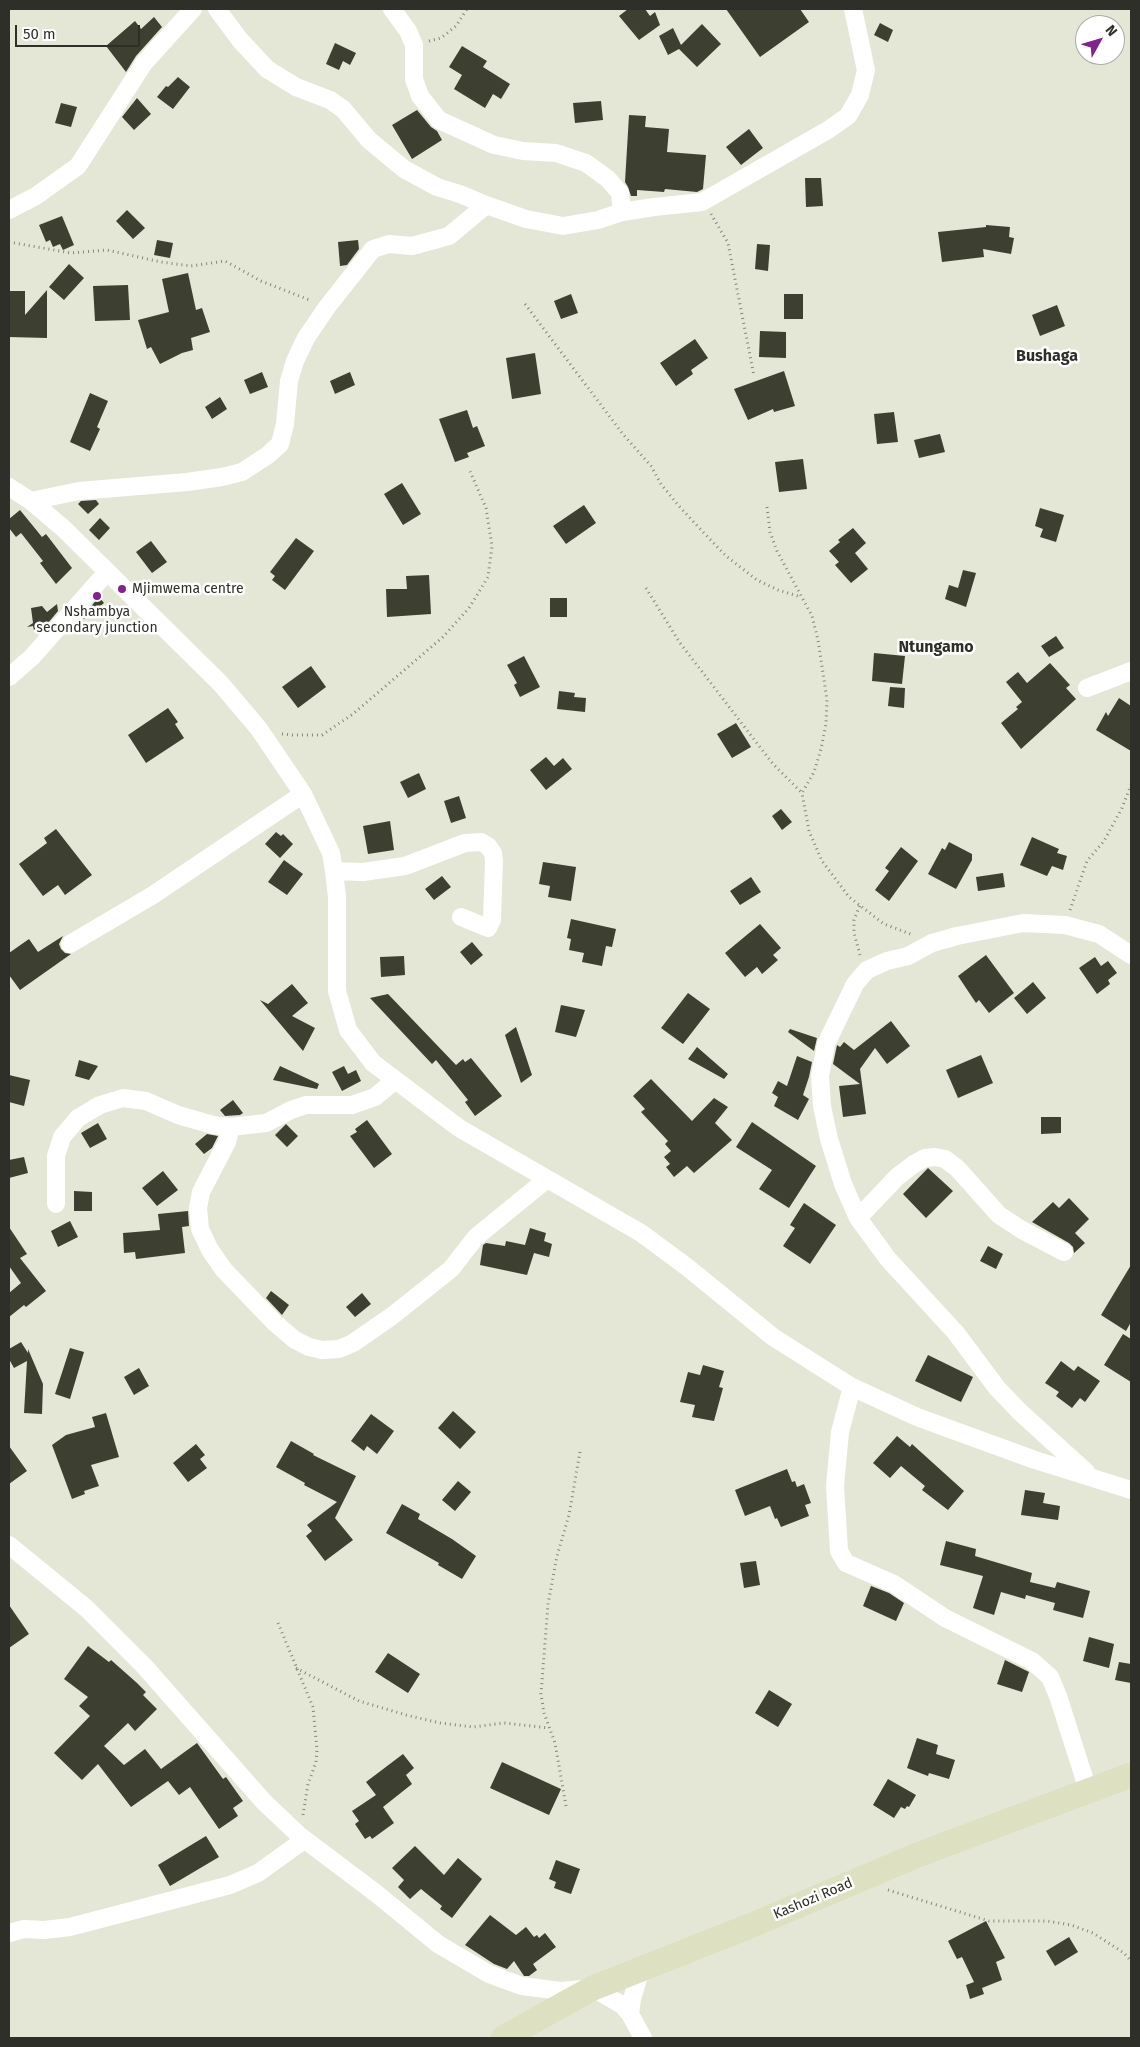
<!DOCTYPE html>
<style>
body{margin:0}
#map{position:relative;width:1140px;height:2047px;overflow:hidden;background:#e4e7d5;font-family:"Fira Sans",sans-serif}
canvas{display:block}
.frame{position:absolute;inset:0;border:10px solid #2e2f28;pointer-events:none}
.north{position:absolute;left:1075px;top:15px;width:50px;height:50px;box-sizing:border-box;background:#fff;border:1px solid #abaca9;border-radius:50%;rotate:51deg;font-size:14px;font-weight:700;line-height:20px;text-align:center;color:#2e2f28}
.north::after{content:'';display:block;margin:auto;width:18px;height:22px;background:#82228c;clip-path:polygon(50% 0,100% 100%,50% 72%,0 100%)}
.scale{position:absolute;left:15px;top:25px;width:125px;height:22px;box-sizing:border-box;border:2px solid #2e2f28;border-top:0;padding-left:6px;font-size:15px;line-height:18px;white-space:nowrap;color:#2e2f28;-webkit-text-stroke:4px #fff;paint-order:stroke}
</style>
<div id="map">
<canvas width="1140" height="2047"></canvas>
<div class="frame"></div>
<div class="north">N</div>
<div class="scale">50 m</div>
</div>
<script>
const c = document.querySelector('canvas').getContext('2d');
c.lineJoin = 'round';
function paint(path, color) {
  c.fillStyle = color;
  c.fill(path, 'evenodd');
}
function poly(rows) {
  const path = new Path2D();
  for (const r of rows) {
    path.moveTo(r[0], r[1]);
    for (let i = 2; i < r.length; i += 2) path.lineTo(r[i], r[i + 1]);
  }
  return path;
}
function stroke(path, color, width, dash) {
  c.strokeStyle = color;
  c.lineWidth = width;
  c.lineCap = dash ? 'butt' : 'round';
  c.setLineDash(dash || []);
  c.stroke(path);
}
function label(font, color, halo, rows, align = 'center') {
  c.font = font + ' "Fira Sans",sans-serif';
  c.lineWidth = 5;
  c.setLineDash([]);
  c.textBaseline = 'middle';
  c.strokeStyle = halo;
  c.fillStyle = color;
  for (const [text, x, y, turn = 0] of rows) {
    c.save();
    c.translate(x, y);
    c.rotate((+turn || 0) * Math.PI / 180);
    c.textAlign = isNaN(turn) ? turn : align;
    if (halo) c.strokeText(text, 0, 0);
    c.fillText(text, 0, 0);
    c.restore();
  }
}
paint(poly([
 [628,9,645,9,650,16,655,12,660,25,639,40,619,16],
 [726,9,800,9,809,22,760,57],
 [154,17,162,27,136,56,126,72,106,46,135,21,141,29],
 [880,23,893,30,888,42,874,35],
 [702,24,721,44,697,67,679,49,668,55,659,36,673,28,681,45],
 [335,43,356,53,350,65,343,61,339,70,326,64],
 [462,46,487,61,483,67,510,84,501,99,493,94,485,108,454,89,462,75,449,67],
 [178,77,190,87,173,109,157,97,166,86,168,87],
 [137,98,151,114,134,130,122,117],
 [601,101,603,120,575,123,573,103],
 [61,103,77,107,71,127,55,123],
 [417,110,431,127,437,131,442,140,412,159,392,125],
 [629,115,646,116,645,127,669,129,667,152,706,155,703,189,697,192,665,189,664,192,637,190,637,196,631,196,628,187,625,182],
 [749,129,763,148,741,165,726,147],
 [805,178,821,178,823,206,806,207],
 [127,210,145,228,133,239,116,221],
 [62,216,74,245,63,250,60,244,53,247,50,240,46,242,39,225],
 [986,225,1010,227,1009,237,1014,238,1011,254,983,249,984,257,942,262,938,232,986,227],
 [157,240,173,243,170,258,154,255],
 [358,240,359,249,347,265,340,266,338,242],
 [757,244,770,245,768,271,755,269],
 [69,264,84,278,64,300,49,287],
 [188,273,196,310,202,308,210,332,191,338,193,350,182,353,160,364,151,347,147,349,138,320,169,312,162,279],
 [128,285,130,320,95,321,93,286],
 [47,290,47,338,9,337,9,291,25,291,25,315],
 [571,294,578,313,561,319,554,301],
 [784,294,803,294,803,319,784,319],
 [1057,305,1065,326,1040,336,1032,315],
 [760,331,786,332,786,358,759,357],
 [695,339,708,358,691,370,693,374,676,386,660,363],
 [535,353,541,394,512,399,506,358],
 [784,371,795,406,774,412,773,409,748,420,734,389],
 [262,372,268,387,250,394,244,380],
 [350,372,355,385,335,394,330,381],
 [90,393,108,401,97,427,100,429,90,451,70,442],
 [220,397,227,409,212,419,205,407],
 [467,410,473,428,477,426,485,446,467,453,469,457,455,462,439,419],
 [894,412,898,442,877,444,874,414],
 [940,434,945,452,919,458,914,440],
 [803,459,807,489,779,492,775,462],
 [402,483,421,514,403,525,384,494],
 [96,500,99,504,88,514,78,504,81,501],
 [584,505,596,523,566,544,553,526],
 [1040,508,1064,515,1056,542,1040,537,1043,529,1035,526],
 [20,510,42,537,46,534,72,568,56,584,40,563,43,561,21,533,16,537,9,528,9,519],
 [100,518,110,528,99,540,89,530],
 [853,528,866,543,855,553,868,569,851,583,835,565,839,562,829,551,840,542,838,540],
 [296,538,314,551,285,590,272,580,275,576,270,572],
 [151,541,167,562,152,573,136,552],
 [963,570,976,573,966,607,945,599,949,585,958,588],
 [429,575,431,614,387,617,386,589,407,589,406,576],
 [99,597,104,603,84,619,82,617],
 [550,598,567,598,567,617,550,617],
 [57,604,58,611,43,629,34,630,33,626,27,627,33,623,31,608,42,606,47,612],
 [1056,636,1064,648,1049,657,1041,646],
 [874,653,905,656,902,684,872,681],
 [524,656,540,687,520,697,514,685,517,683,507,665],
 [1050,663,1070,685,1066,688,1076,699,1021,749,1001,723,1018,709,1016,707,1022,702,1006,682,1018,672,1027,683],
 [311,666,326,687,298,708,282,687],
 [890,687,905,688,904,708,888,706],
 [559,691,575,693,574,697,586,698,585,712,557,709],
 [1119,698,1131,706,1131,751,1096,730,1106,712,1108,716],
 [168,708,178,722,175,724,184,738,146,763,128,735],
 [736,723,751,747,732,758,717,734],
 [546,757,554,766,563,758,572,769,546,790,530,770],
 [419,773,426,789,408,798,400,782],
 [459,796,466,818,451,823,444,801],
 [781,809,792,822,782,830,772,816],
 [390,821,394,850,368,854,363,826],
 [56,829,92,875,65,895,58,885,43,896,19,864,47,843,44,838],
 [276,832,281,836,283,834,293,844,280,858,265,844],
 [1032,837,1059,849,1057,853,1067,856,1063,870,1052,866,1047,876,1020,865],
 [949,842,972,854,972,860,956,889,928,874,942,848,945,850],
 [901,847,918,861,889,901,875,890,889,871,885,868],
 [284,860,303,874,287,895,268,882],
 [543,862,576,867,571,901,548,897,550,886,539,884],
 [1003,873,1005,887,978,891,976,877],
 [442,876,451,887,434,900,425,889],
 [751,877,761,892,740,905,730,891],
 [571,919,616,929,612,947,606,946,602,966,582,962,584,953,569,950,571,939,567,938],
 [760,924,781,948,773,955,778,960,762,974,757,967,745,977,725,953],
 [63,936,59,944,61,949,65,953,71,954,20,990,9,975,9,953,29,939,38,952],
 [472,942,483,955,471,965,460,952],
 [986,955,1014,993,989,1013,979,1000,976,1003,958,976],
 [404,956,405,975,381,977,380,957],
 [1095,957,1101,966,1108,961,1117,973,1108,980,1110,984,1097,994,1079,968],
 [1033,982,1046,998,1027,1014,1014,998],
 [292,984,308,1003,292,1016,315,1028,303,1051,260,1000,268,1004],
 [688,993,710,1009,683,1044,661,1028],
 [388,994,456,1065,463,1059,465,1062,471,1058,502,1096,475,1116,465,1102,468,1100,436,1060,432,1064,370,998],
 [561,1005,585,1010,576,1037,555,1032],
 [891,1021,910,1046,887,1064,875,1048,860,1069,866,1114,843,1117,839,1086,860,1084,833,1064,837,1045,840,1047,844,1042,854,1050],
 [516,1027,532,1075,521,1083,505,1035],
 [790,1029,817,1038,814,1051,788,1032],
 [697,1047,728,1074,724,1079,688,1059],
 [981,1055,993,1083,958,1098,946,1070],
 [797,1056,812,1062,809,1077,803,1095,809,1099,798,1120,774,1106,778,1097,772,1093,778,1081,787,1086],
 [79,1060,98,1066,89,1080,75,1076],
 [280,1066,319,1084,317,1089,273,1080],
 [344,1066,348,1074,356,1070,361,1081,342,1091,332,1072],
 [9,1075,30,1080,24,1106,9,1102],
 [651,1079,692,1121,714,1098,728,1107,715,1123,732,1140,694,1173,687,1166,674,1177,666,1167,670,1164,664,1157,671,1151,665,1144,668,1141,641,1112,645,1109,633,1096],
 [233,1100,243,1113,240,1115,225,1116,220,1110],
 [1041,1117,1061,1117,1061,1133,1041,1134],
 [367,1120,392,1154,374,1168,350,1136,357,1132,355,1129],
 [752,1122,816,1166,789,1208,759,1189,772,1170,736,1147],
 [98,1123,107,1139,90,1148,81,1133],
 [286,1124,298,1136,287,1147,275,1135],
 [207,1134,218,1136,212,1148,204,1154,195,1144],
 [24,1157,28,1173,9,1178,9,1160],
 [928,1168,953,1191,926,1218,903,1194],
 [163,1171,178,1190,157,1206,142,1188],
 [74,1191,92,1192,92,1211,74,1211],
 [1069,1198,1089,1219,1075,1233,1085,1243,1074,1253,1073,1247,1069,1243,1032,1222,1053,1202,1059,1208],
 [804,1203,836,1225,810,1264,783,1246,795,1228,790,1225],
 [188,1211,189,1226,182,1227,185,1253,136,1259,135,1252,124,1253,123,1233,160,1230,158,1214],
 [70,1221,78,1237,58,1247,51,1231],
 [9,1227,27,1254,20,1258,46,1291,26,1307,24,1305,9,1317,9,1293,21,1283,9,1266],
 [530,1228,546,1233,544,1241,552,1244,549,1257,534,1253,527,1275,480,1265,483,1245,486,1243,505,1246,506,1241,525,1245],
 [988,1246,1003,1254,996,1269,980,1261],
 [1131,1265,1131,1322,1126,1331,1101,1315],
 [271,1291,289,1305,282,1315,266,1298],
 [362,1293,371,1304,355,1317,346,1307],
 [1123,1334,1131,1339,1131,1382,1104,1365],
 [21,1342,28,1353,28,1349,43,1384,42,1414,24,1413,27,1361,14,1368,9,1359,9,1349],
 [70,1348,84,1352,70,1399,55,1394],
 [928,1355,973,1377,961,1402,915,1381],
 [1061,1361,1074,1371,1078,1366,1100,1381,1085,1402,1080,1398,1072,1408,1056,1396,1059,1392,1045,1383],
 [703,1365,724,1371,719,1387,723,1388,714,1421,692,1417,695,1405,680,1402,688,1372,700,1375],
 [139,1368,149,1386,134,1395,124,1377],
 [453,1411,476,1432,460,1449,438,1428],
 [106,1413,119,1457,91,1465,99,1486,84,1491,85,1494,72,1499,52,1445,66,1435,95,1427,92,1417],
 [371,1414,394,1431,377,1454,367,1446,364,1451,351,1441],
 [897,1436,910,1447,912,1444,964,1491,948,1510,922,1490,925,1486,901,1466,890,1478,873,1463],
 [291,1441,314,1454,313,1455,356,1476,335,1518,353,1540,325,1561,306,1536,312,1531,307,1525,337,1502,304,1485,305,1483,276,1467],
 [196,1444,205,1455,200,1459,207,1468,188,1482,173,1463],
 [9,1446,27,1471,9,1484],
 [787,1469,792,1482,795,1481,797,1487,804,1484,811,1503,805,1505,809,1516,781,1527,777,1518,775,1519,770,1506,745,1516,735,1490],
 [458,1481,471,1492,455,1511,442,1500],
 [1025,1490,1045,1493,1043,1503,1060,1506,1058,1520,1021,1515],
 [402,1504,420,1514,418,1519,452,1539,476,1556,462,1579,438,1565,439,1563,386,1533],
 [946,1541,976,1549,975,1556,1032,1573,1030,1582,1055,1588,1057,1582,1090,1591,1083,1618,1053,1610,1055,1603,1026,1595,1025,1599,1001,1592,994,1615,973,1608,983,1576,940,1565],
 [756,1561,760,1585,744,1588,740,1563],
 [871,1586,889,1593,904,1603,896,1621,863,1606],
 [9,1605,29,1634,9,1648],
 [1089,1637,1114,1644,1109,1668,1083,1661],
 [88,1646,109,1662,111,1660,137,1683,146,1692,143,1695,157,1709,135,1731,128,1723,104,1746,124,1765,145,1749,161,1769,197,1743,223,1779,226,1777,243,1801,233,1808,238,1816,219,1829,190,1787,179,1795,168,1781,131,1807,98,1764,82,1780,54,1753,90,1716,79,1706,88,1697,64,1679],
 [388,1653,420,1674,408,1693,375,1672],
 [1005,1660,1029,1672,1022,1692,997,1684],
 [1119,1662,1131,1664,1131,1683,1115,1680],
 [769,1690,792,1704,778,1727,755,1713],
 [917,1738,938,1745,936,1754,955,1760,949,1779,929,1773,928,1776,907,1768],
 [403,1754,414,1768,406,1775,412,1784,383,1807,394,1823,372,1839,370,1836,365,1839,355,1824,359,1821,352,1811,376,1795,366,1782],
 [502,1762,561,1789,549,1815,490,1788],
 [888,1779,916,1795,909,1807,907,1806,905,1809,901,1807,894,1818,873,1805],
 [206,1836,219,1857,170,1886,158,1865],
 [415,1846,444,1875,458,1858,482,1879,452,1918,440,1909,442,1906,421,1889,410,1899,398,1887,404,1880,392,1868],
 [556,1860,580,1869,571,1894,554,1888,556,1882,549,1879],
 [490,1915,516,1935,526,1927,534,1937,537,1935,539,1938,545,1933,556,1947,533,1964,537,1970,529,1976,524,1976,514,1961,507,1969,494,1964,465,1945],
 [986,1921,1005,1958,996,1962,1002,1980,982,1988,984,1994,970,1999,966,1985,974,1982,962,1957,957,1959,948,1941],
 [1069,1937,1078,1952,1055,1966,1046,1951]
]), '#3d3f31');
stroke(poly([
 [429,41,441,38,456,26,467,9],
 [711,214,728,243,754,376],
 [9,242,71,253,107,250,161,262,191,266,225,261,261,281,312,301],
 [525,304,622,433,651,466,661,484,678,505,703,532,726,556,757,580,778,590,801,597],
 [767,507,770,532,777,551,812,616,818,640,827,700,826,724,821,749,814,772,802,793,809,831,822,861,849,897,884,924,913,935],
 [646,588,680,643,773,764,802,793],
 [282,734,292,735,322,735,353,714,443,637,469,608,488,577,492,546,486,508,469,469],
 [1070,910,1087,861,1104,841,1122,808,1131,785],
 [860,955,854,933,854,920,860,905],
 [278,1623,313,1707,317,1750,316,1762,308,1784,303,1815],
 [296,1668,359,1701,406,1715,440,1723,473,1727,504,1723,549,1728],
 [566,1806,555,1743,544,1713,541,1694,548,1604,557,1556,569,1515,580,1452],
 [888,1890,989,1921,1047,1921,1071,1925,1093,1933,1124,1953,1131,1961]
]), '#85867a', 3, [1, 4]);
stroke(poly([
 [217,9,240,40,267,69,296,87,330,100,343,109,369,140,404,169,437,187,460,194,486,205],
 [392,9,408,31,414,45,414,79,420,96,439,120,494,145,523,151,556,153,586,163,608,179,620,193,622,212],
 [9,210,36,196,78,166,144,63,193,9],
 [9,487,31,501,63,528,221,684,259,729,303,794,331,853,334,871,337,897,337,991,348,1030,373,1063,459,1128,641,1233,687,1267,773,1337,852,1387,917,1417,1035,1460,1131,1490],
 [31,501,79,491,187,482,222,477,242,472,268,455,280,444,285,424,289,381,295,361,306,338,327,307,373,249,389,244,412,246,449,236,486,205,526,219,563,226,598,220,622,212,654,207,702,202,828,130,848,116,860,95,866,70,853,9],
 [9,677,32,657,107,572],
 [1087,688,1131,671],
 [334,871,363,872,405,866,465,843,481,842,488,846,493,853,494,861,492,920,488,928,461,917],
 [70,944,153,895,303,794],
 [231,1127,227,1142,201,1192,198,1208,200,1229,210,1250,224,1270,275,1323,295,1340,309,1347,322,1350,339,1349,353,1343,392,1316,451,1269,476,1237,547,1179],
 [56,1204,56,1156,62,1137,78,1118,100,1105,123,1098,146,1101,178,1115,213,1125,231,1127,266,1123,291,1110,306,1105,352,1105,375,1097,394,1081],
 [858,1218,897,1177,914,1164,925,1158,935,1157,945,1159,957,1168,999,1215,1022,1230,1064,1252],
 [852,1387,840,1432,835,1486,839,1551,846,1563,894,1584,945,1618,1032,1661,1050,1677,1058,1696,1088,1790],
 [1086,1472,1020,1412,997,1388,956,1333,888,1259,858,1218,843,1184,829,1139,822,1106,820,1076,826,1044,855,984,867,970,887,961,908,956,932,943,957,936,1023,923,1065,925,1099,934,1131,955],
 [9,1545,86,1608,145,1667,264,1802,300,1836,377,1894,438,1944,489,1974,522,1986,561,1991,593,1988,622,2005,630,2014,643,2038],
 [9,1933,24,1929,44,1930,70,1927,230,1885,258,1873,304,1840],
 [630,2014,632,1999,641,1969]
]), '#fff', 18);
stroke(poly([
 [503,2038,593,1988,750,1926,920,1854,1131,1775]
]), '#dde0c1', 25);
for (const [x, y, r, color] of [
 [122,589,5,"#82228c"],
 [97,596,5,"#82228c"]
]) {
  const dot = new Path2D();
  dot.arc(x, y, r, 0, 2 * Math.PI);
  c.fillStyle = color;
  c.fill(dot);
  stroke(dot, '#fff', 2);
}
label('14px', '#2e2f28', '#fff', [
 ["Mjimwema centre",132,589],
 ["Nshambya",97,612,"center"],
 ["secondary junction",97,628,"center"]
], 'left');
label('14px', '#2e2f28', '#fff', [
 ["Kashozi Road",813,1899,-23]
]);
label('bold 16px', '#2e2f28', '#fff', [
 ["Bushaga",1047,357],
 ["Ntungamo",936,648]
]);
</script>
